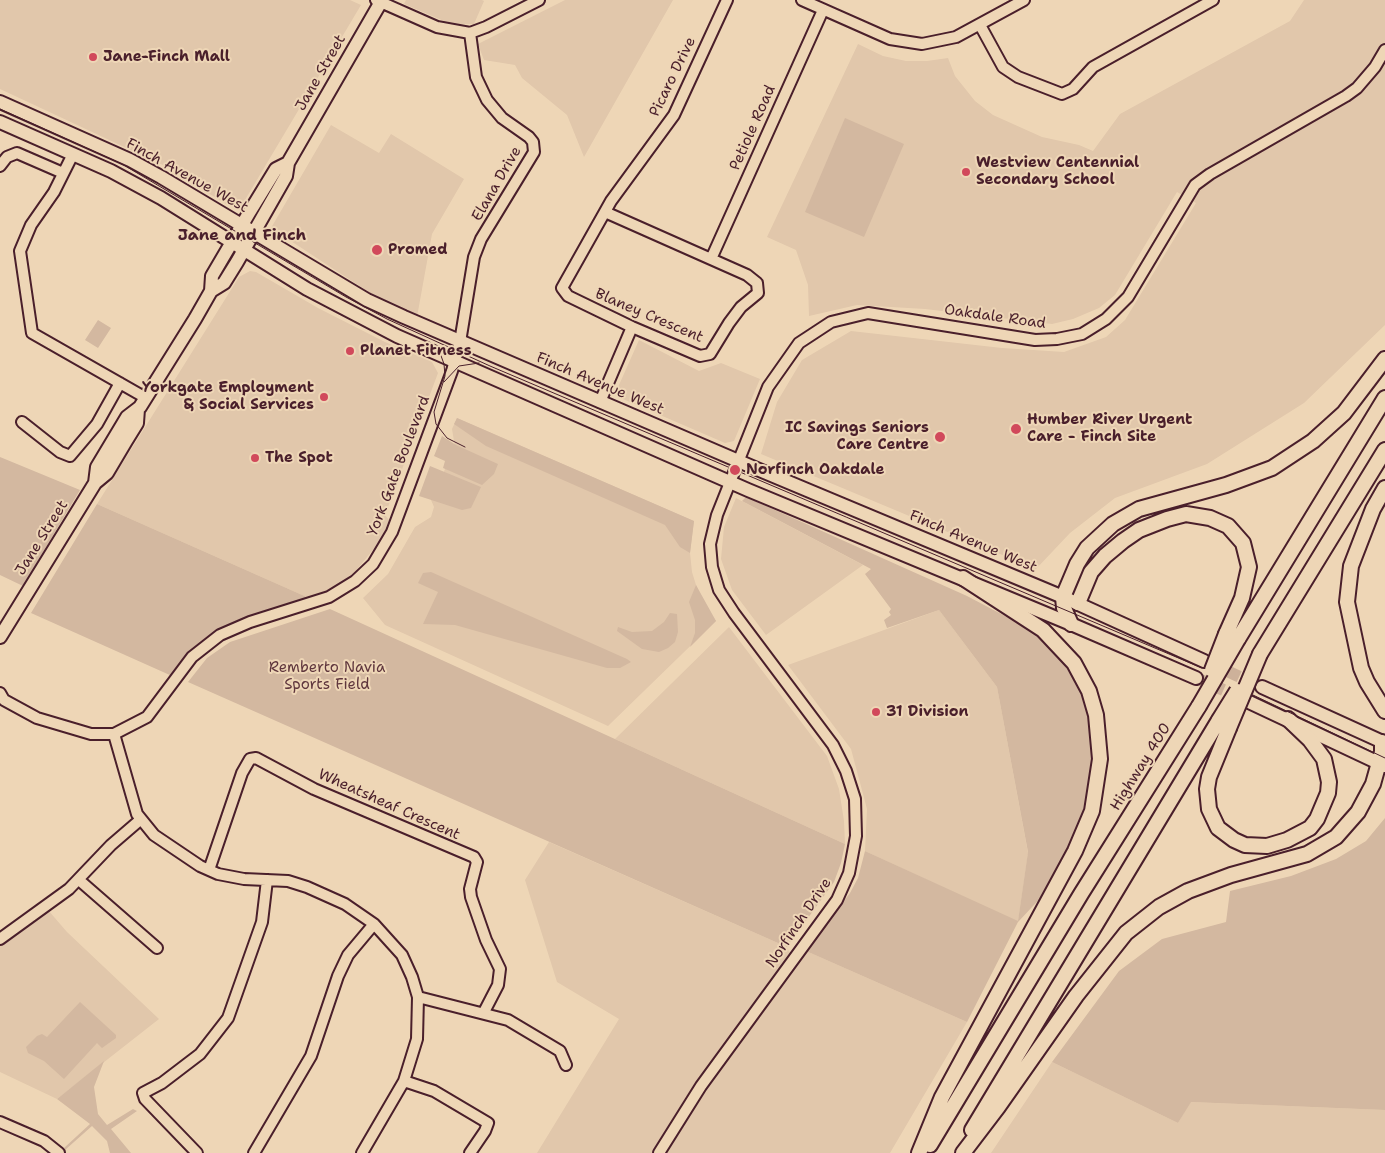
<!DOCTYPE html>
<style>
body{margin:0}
canvas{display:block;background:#eed6b6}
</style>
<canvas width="1385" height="1153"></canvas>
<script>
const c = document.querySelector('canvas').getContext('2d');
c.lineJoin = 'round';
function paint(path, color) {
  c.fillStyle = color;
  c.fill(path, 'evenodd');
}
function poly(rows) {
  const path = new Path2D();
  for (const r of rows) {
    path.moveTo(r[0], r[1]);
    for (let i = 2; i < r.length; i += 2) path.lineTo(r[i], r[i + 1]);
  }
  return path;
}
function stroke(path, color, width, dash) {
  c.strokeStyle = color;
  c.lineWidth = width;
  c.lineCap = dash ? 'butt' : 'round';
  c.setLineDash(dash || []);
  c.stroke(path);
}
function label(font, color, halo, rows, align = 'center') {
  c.font = font + ' "Shantell Sans",sans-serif';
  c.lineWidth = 4;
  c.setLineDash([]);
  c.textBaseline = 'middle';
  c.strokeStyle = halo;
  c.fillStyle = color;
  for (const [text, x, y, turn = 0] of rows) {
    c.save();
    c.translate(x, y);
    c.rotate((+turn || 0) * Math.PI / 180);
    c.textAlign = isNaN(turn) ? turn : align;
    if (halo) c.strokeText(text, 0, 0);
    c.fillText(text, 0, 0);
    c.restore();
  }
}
paint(poly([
 [0,0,350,0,361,5,242,205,229,206,165,166,0,89],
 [406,0,482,0,484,1,474,24,459,24,444,21,404,4],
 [565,0,673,0,584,157,567,115,522,78,515,65,484,60,478,44],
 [1304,0,1385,0,1385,325,1304,403,1207,464,1115,498,1070,533,1036,569,761,454,777,402,802,360,851,331,1002,348,1064,352,1106,337,1125,320,1196,203,1177,192,1115,295,1099,308,1073,319,1052,324,925,309,857,305,809,316,808,285,796,250,767,237,858,44,883,56,906,61,927,61,948,58,955,76,975,101,993,115,1042,137,1079,145,1093,151,1120,114,1290,21],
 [331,125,379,153,391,134,464,179,432,234,417,317,384,302,271,228],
 [250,271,256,272,318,308,385,342,432,362,438,373,385,515,389,520,381,540,354,573,338,585,309,598,97,504,239,277],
 [639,340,699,371,721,363,760,379,734,441,725,443,616,396,615,394],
 [457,418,694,521,690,553,692,572,696,585,706,607,716,621,608,726,385,625,363,598,388,574,415,527,431,517,434,507,431,500,455,447,452,429],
 [736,498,863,565,766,635,732,590,721,559,724,527],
 [939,610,997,687,1028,853,1018,922,865,851,867,809,851,749,788,665],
 [729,627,827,756,839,789,844,821,845,844,615,739],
 [549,842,787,947,790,953,806,951,967,1022,890,1153,537,1153,619,1019,557,982,525,880],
 [48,910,67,932,159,1019,57,1099,0,1072,0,944],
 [1052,1062,1178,1123,1190,1102,1385,1110,1385,1153,991,1153]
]), '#e1c7ab');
paint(poly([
 [845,118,904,144,864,237,805,212],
 [98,320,111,328,98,348,85,340],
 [457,418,694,521,690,553,680,547,665,525,486,446,454,424],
 [442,436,456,445,498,464,494,474,482,485,443,468,445,461,434,456],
 [0,457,80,490,23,586,0,575],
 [430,466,481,487,471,508,462,510,419,496],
 [746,497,967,596,1024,626,1041,635,1076,676,1091,715,1094,761,1087,801,1064,859,1049,889,1018,922,967,1022,806,951,850,893,858,878,865,851,1018,921,1028,852,997,687,939,610,887,628,884,620,891,615,889,612,891,609,865,574,871,569,742,501],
 [97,504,309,598,236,623,214,633,198,646,172,676,31,613],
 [431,572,627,659,631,662,620,668,607,668,455,625,423,624,438,592,418,583,423,573],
 [696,585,716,621,690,647,695,633,695,620,689,602],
 [330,609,845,844,841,863,834,882,787,947,188,682,207,658,230,642],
 [670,613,677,614,678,632,675,642,668,648,659,652,642,649,617,631,618,627,632,632,652,631,664,622],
 [1385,818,1385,1110,1191,1102,1178,1123,1052,1062,1119,971,1162,939,1226,922,1230,891,1291,876,1336,859,1366,841],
 [80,1002,116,1035,116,1038,102,1048,97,1043,64,1079,44,1061,28,1053,26,1047,37,1036,42,1034,47,1037],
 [104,1061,94,1087,98,1114,107,1125,133,1109,137,1111,111,1129,131,1153,110,1153,107,1141,92,1126,65,1150,64,1148,90,1124,57,1099]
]), '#d3b8a0');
stroke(poly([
 [1212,664,1257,685],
 [1196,678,1244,699]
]), '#cdb19a', 12, [12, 6]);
const minor = poly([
 [376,0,437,27,470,33,486,27,539,0],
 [802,0,890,39,922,44,956,37,1024,0],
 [980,25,1003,67,1018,77,1062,94,1073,89,1093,67,1213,0],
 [73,154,54,192,31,225,20,251,32,333,146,398],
 [0,166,7,157,17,153,63,173],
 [605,212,747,275,757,283,758,293,741,307,729,323,710,354,700,356,632,327,568,296,562,288,611,201,674,115,727,0],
 [711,259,823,10],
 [600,402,632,327],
 [22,422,60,452,70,456,97,424,120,383],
 [0,693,4,700,37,718,91,734,114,734,147,717,192,657,220,635,250,622,329,597,355,581,373,564,392,532,452,371,460,342,474,257,481,239,534,152,533,142,529,137,502,118,487,100,476,77,470,33],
 [114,734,137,814,154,835,200,866,218,874,244,879,288,881,307,887,345,904,374,924,402,955,412,977,418,997,417,1039,404,1081,362,1153],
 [209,870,242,773,250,759,256,758,314,789,474,857,477,862,470,889,471,897,486,940,500,969,498,985,484,1012],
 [79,880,157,948],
 [0,939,69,889,111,845,140,820],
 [418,997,508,1020,560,1051,566,1065],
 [404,1081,434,1091,488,1123,485,1131,470,1153],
 [0,1122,44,1141,59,1153],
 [197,1153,145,1099,143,1093,162,1083,200,1054,228,1018,262,922,267,880],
 [254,1153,311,1056,338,976,348,955,374,924],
 [659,1153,701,1086,837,900,849,873,856,836,855,799,846,771,833,745,734,613,719,590,712,567,710,544,717,515,768,387,799,343,831,322,868,313,1035,340,1057,339,1082,334,1106,319,1128,297,1195,185,1210,174,1346,96,1357,88,1375,67,1385,50]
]);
const major = poly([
 [0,102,130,160,161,177,367,300,404,317,757,469,1063,597,1204,661],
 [0,122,111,171,161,198,307,289,397,336,748,490,1071,624,1196,678],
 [211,291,224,283,237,262,286,176,288,163,382,0],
 [95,483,97,467,127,417,140,407,195,319,211,291,212,276,249,213,276,169,288,163],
 [0,637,95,483,107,473,126,441,137,423,138,409],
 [1262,687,1385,743],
 [1249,702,1385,766]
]);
const highway = poly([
 [1385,488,1373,509,1351,566,1347,602,1361,668,1367,682,1385,711],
 [1078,603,1091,572,1105,556,1123,541,1139,530,1167,519,1186,514,1210,518,1228,526,1243,543,1249,567,1242,598,1226,634],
 [1071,624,1064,608,1063,597,1077,564,1087,548,1113,524,1139,509,1226,485,1272,468,1313,441,1344,413,1385,359],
 [1238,639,1385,398],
 [1260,654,1385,450],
 [1229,728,1209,777,1207,789,1209,809,1218,828,1234,840,1245,845,1267,846,1287,840,1310,828,1317,819,1328,793,1329,782,1324,759,1310,740,1288,719],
 [972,1130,1219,720],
 [930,1145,1081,894,1199,706],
 [919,1153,942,1097,1075,851,1092,811,1100,759,1096,715,1089,691,1074,663,1043,630,963,578],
 [963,1153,998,1107,1076,996,1126,933,1159,907,1188,891,1231,875,1307,854,1336,837,1358,812,1373,784,1382,752,1382,742]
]);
stroke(minor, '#4a1f2b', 14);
stroke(major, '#4a1f2b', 16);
stroke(highway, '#4a1f2b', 18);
stroke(minor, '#eed6b6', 10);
stroke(major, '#eed6b6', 12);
stroke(highway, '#eed6b6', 14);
stroke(poly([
 [0,109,122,164,346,297,387,319,490,366,1202,668],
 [425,341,440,353,444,364,445,376,434,412,436,424,447,438,465,447],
 [444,382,459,366,479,363],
 [1253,695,1385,758]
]), '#4a1f2b', 1);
const highwayBridge = poly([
 [1212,670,1226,634],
 [1199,706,1238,639],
 [1219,720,1237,691],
 [1229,728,1260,654]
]);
stroke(highwayBridge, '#4a1f2b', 18, []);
stroke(highwayBridge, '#eed6b6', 14);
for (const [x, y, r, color] of [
 [93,57,5,"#d1495b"],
 [966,172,5,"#d1495b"],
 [377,250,6,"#d1495b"],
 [350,351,5,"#d1495b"],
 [324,397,5,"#d1495b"],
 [1016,429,6,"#d1495b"],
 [940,437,6,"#d1495b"],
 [255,458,5,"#d1495b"],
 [735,470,6,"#d1495b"],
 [876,712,5,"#d1495b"]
]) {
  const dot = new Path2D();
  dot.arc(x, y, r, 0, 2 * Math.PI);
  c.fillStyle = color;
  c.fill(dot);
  stroke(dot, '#eed6b6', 2);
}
label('bold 15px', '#4a1f2b', '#eed6b6', [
 ["Jane-Finch Mall",103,57],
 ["Westview Centennial",976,163],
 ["Secondary School",976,180],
 ["Promed",388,250],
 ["Planet Fitness",360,351],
 ["Yorkgate Employment",314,388,"right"],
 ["& Social Services",314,405,"right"],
 ["Humber River Urgent",1027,420],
 ["Care - Finch Site",1027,437],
 ["IC Savings Seniors",929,428,"right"],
 ["Care Centre",929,445,"right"],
 ["The Spot",265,458],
 ["Norfinch Oakdale",746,470],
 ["31 Division",886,712]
], 'left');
label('15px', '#4a1f2b', '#eed6b6', [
 ["Jane Street",321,73,-60],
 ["Picaro Drive",673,77,-64],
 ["Petiole Road",753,128,-66],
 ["Finch Avenue West",187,176,29],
 ["Elana Drive",497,184,-60],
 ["Blaney Crescent",649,316,23],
 ["Oakdale Road",995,317,8],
 ["Finch Avenue West",600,384,23],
 ["York Gate Boulevard",399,466,-69],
 ["Jane Street",42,538,-58],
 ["Finch Avenue West",973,542,23],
 ["Highway 400",1141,767,-58],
 ["Wheatsheaf Crescent",389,805,24],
 ["Norfinch Drive",799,923,-56]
]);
label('15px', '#5f363d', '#eed6b6', [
 ["Remberto Navia",327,668],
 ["Sports Field",327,685]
]);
label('bold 16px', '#4a1f2b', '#eed6b6', [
 ["Jane and Finch",242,236]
]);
</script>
